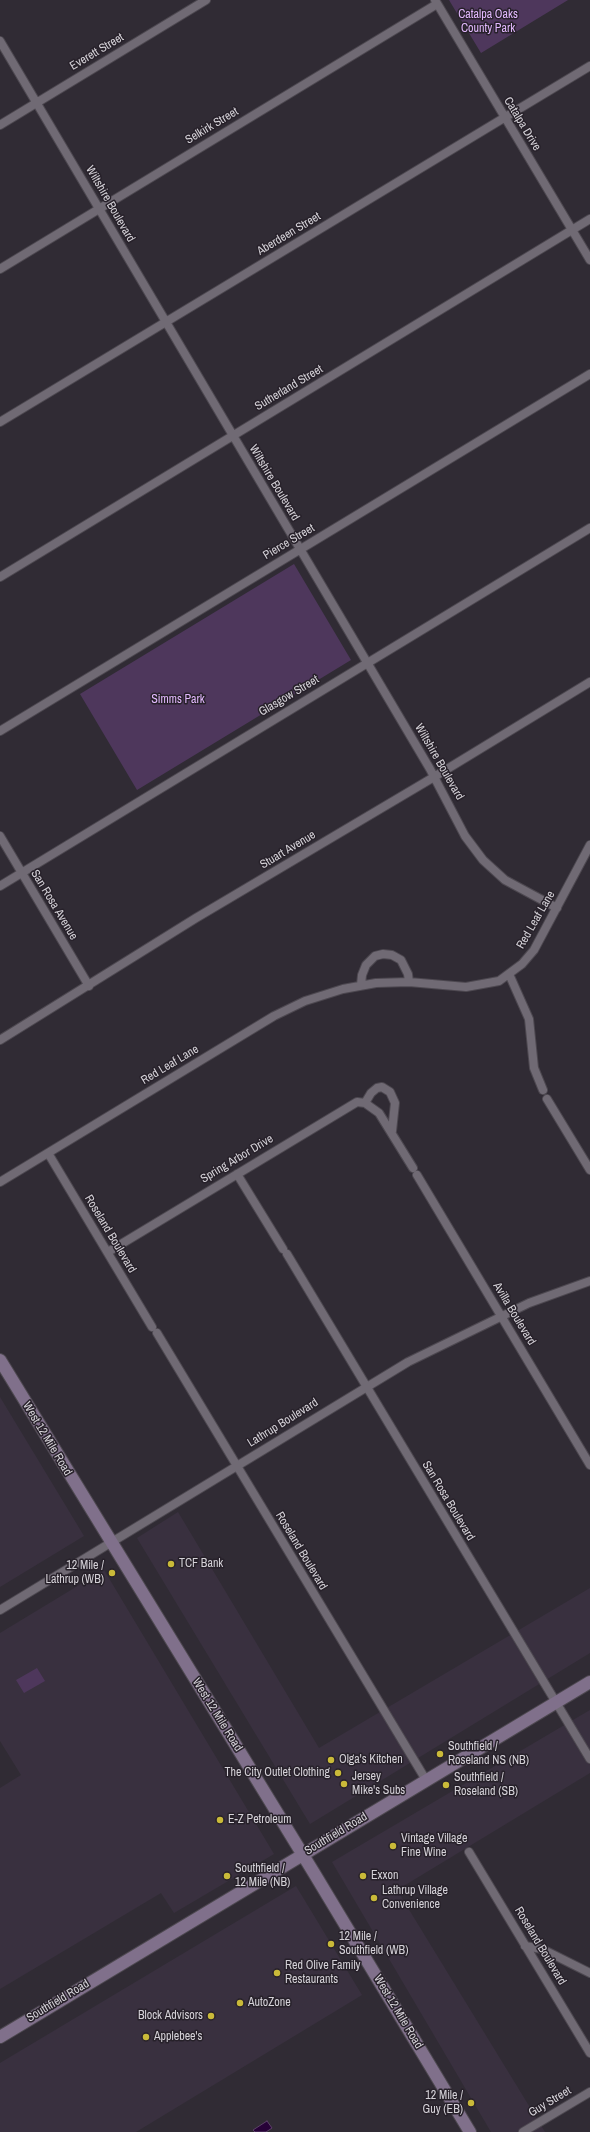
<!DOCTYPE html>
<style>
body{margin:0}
canvas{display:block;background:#302b34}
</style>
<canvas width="590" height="2132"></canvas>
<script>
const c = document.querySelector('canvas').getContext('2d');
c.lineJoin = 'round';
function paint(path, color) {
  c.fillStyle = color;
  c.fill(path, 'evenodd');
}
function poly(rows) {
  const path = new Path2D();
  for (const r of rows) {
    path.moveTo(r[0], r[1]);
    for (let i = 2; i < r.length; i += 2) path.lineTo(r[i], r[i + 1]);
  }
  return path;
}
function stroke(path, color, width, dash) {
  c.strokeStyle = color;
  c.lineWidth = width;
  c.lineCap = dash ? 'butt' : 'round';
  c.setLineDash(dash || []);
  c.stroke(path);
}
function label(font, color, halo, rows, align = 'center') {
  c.font = font + ' "Archivo Narrow",sans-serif';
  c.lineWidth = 3;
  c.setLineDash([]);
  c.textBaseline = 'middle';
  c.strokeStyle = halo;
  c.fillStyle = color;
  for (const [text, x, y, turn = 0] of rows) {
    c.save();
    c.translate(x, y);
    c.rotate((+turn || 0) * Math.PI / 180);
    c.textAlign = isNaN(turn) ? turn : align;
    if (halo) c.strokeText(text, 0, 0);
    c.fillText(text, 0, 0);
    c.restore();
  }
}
paint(poly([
 [0,1397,84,1536,0,1587],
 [178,1512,319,1748,590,1588,590,1653,310,1824,137,1538],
 [104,1570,274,1854,174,1913,161,1893,0,1989,0,1788,21,1775,0,1741,0,1633],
 [590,1710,590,1773,397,1890,545,2132,491,2132,332,1862],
 [296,1886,362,1995,136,2132,0,2132,0,2063]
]), '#39303f');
paint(poly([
 [449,0,568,0,481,53],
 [294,564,351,660,137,790,80,694],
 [37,1668,45,1681,24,1693,16,1680]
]), '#4e375c');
const water = poly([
 [267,2121,272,2128,266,2132,255,2132,253,2130,267,2121]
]);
paint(water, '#270238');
stroke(water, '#5b4068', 1);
const street = poly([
 [435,0,590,260],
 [0,41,430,769,465,836,483,860,505,880,557,908],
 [0,125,206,0],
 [0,269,437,4],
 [0,422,590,66],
 [0,577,590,219],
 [0,731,590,374],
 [0,836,89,986],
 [0,886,590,528],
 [509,974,529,1019,534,1068,543,1090],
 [361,985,362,975,366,965,375,956,383,954,392,955,401,960,408,974,409,982],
 [0,1040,196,918,434,777,590,682],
 [547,1099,590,1170],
 [365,1103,371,1093,377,1088,382,1087,390,1092,395,1103,392,1131],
 [48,1153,152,1327],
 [237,1174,283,1249],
 [417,1175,590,1465],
 [0,1182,274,1016,305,1001,343,989,376,983,409,982,466,987,499,981,522,964,534,950,590,845],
 [108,1252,357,1102,365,1103,379,1113,413,1168],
 [287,1254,590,1759],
 [157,1333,426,1780],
 [0,1610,408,1362,529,1303,590,1281],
 [469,1852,590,2053],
 [525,1946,542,1949,590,1973],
 [523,2132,590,2092]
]);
const secondary = poly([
 [0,1360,314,1873,470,2132],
 [0,2037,590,1682]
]);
stroke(street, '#4d4850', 10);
stroke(secondary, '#4d4850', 14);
stroke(street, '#706a74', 8);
stroke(secondary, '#80708b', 12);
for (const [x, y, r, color] of [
 [171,1564,4,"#caba39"],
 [112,1573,4,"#caba39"],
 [440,1754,4,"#caba39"],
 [331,1760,4,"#caba39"],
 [338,1773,4,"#caba39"],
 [344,1784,4,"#caba39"],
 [446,1785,4,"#caba39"],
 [220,1820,4,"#caba39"],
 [393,1846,4,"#caba39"],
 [227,1876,4,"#caba39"],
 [363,1876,4,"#caba39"],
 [374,1898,4,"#caba39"],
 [331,1944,4,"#caba39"],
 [277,1973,4,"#caba39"],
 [240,2003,4,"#caba39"],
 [211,2016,4,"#caba39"],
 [146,2037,4,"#caba39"],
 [471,2103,4,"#caba39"]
]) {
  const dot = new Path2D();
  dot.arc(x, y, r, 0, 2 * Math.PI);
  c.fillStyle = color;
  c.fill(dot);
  stroke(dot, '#27212a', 1.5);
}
label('12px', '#e3b9fe', '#27212a', [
 ["Catalpa Oaks",488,15],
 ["County Park",488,29],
 ["Simms Park",178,700]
]);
label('12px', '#d4d1d7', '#27212a', [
 ["Everett Street",97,52,-31],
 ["Catalpa Drive",522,124,59],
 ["Selkirk Street",212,126,-31],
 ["Wiltshire Boulevard",110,204,60],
 ["Aberdeen Street",289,234,-31],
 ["Sutherland Street",289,388,-31],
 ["Wiltshire Boulevard",274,483,59],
 ["Pierce Street",289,542,-31],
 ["Glasgow Street",289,696,-31],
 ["Wiltshire Boulevard",439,762,60],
 ["Stuart Avenue",288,850,-31],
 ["San Rosa Avenue",54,905,59],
 ["Red Leaf Lane",536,920,-60],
 ["Red Leaf Lane",170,1065,-31],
 ["Spring Arbor Drive",237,1159,-31],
 ["Roseland Boulevard",110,1234,59],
 ["Avilla Boulevard",514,1314,59],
 ["Lathrup Boulevard",283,1423,-32],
 ["West 12 Mile Road",47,1439,59],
 ["San Rosa Boulevard",448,1501,59],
 ["Roseland Boulevard",301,1551,59],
 ["West 12 Mile Road",217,1715,58],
 ["Southfield Road",336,1834,-31],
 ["Roseland Boulevard",540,1946,59],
 ["Southfield Road",58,2001,-31],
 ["West 12 Mile Road",398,2012,59],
 ["Guy Street",550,2102,-31]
]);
label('12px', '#d4d1d7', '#27212a', [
 ["TCF Bank",179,1564],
 ["12 Mile /",104,1566,"right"],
 ["Lathrup (WB)",104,1580,"right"],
 ["Southfield /",448,1747],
 ["Roseland NS (NB)",448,1761],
 ["Olga's Kitchen",339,1760],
 ["The City Outlet Clothing",330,1773,"right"],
 ["Jersey",352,1777],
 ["Mike's Subs",352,1791],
 ["Southfield /",454,1778],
 ["Roseland (SB)",454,1792],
 ["E-Z Petroleum",228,1820],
 ["Vintage Village",401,1839],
 ["Fine Wine",401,1853],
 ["Southfield /",235,1869],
 ["12 Mile (NB)",235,1883],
 ["Exxon",371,1876],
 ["Lathrup Village",382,1891],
 ["Convenience",382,1905],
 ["12 Mile /",339,1937],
 ["Southfield (WB)",339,1951],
 ["Red Olive Family",285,1966],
 ["Restaurants",285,1980],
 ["AutoZone",248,2003],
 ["Block Advisors",203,2016,"right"],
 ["Applebee's",154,2037],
 ["12 Mile /",463,2096,"right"],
 ["Guy (EB)",463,2110,"right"]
], 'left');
</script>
